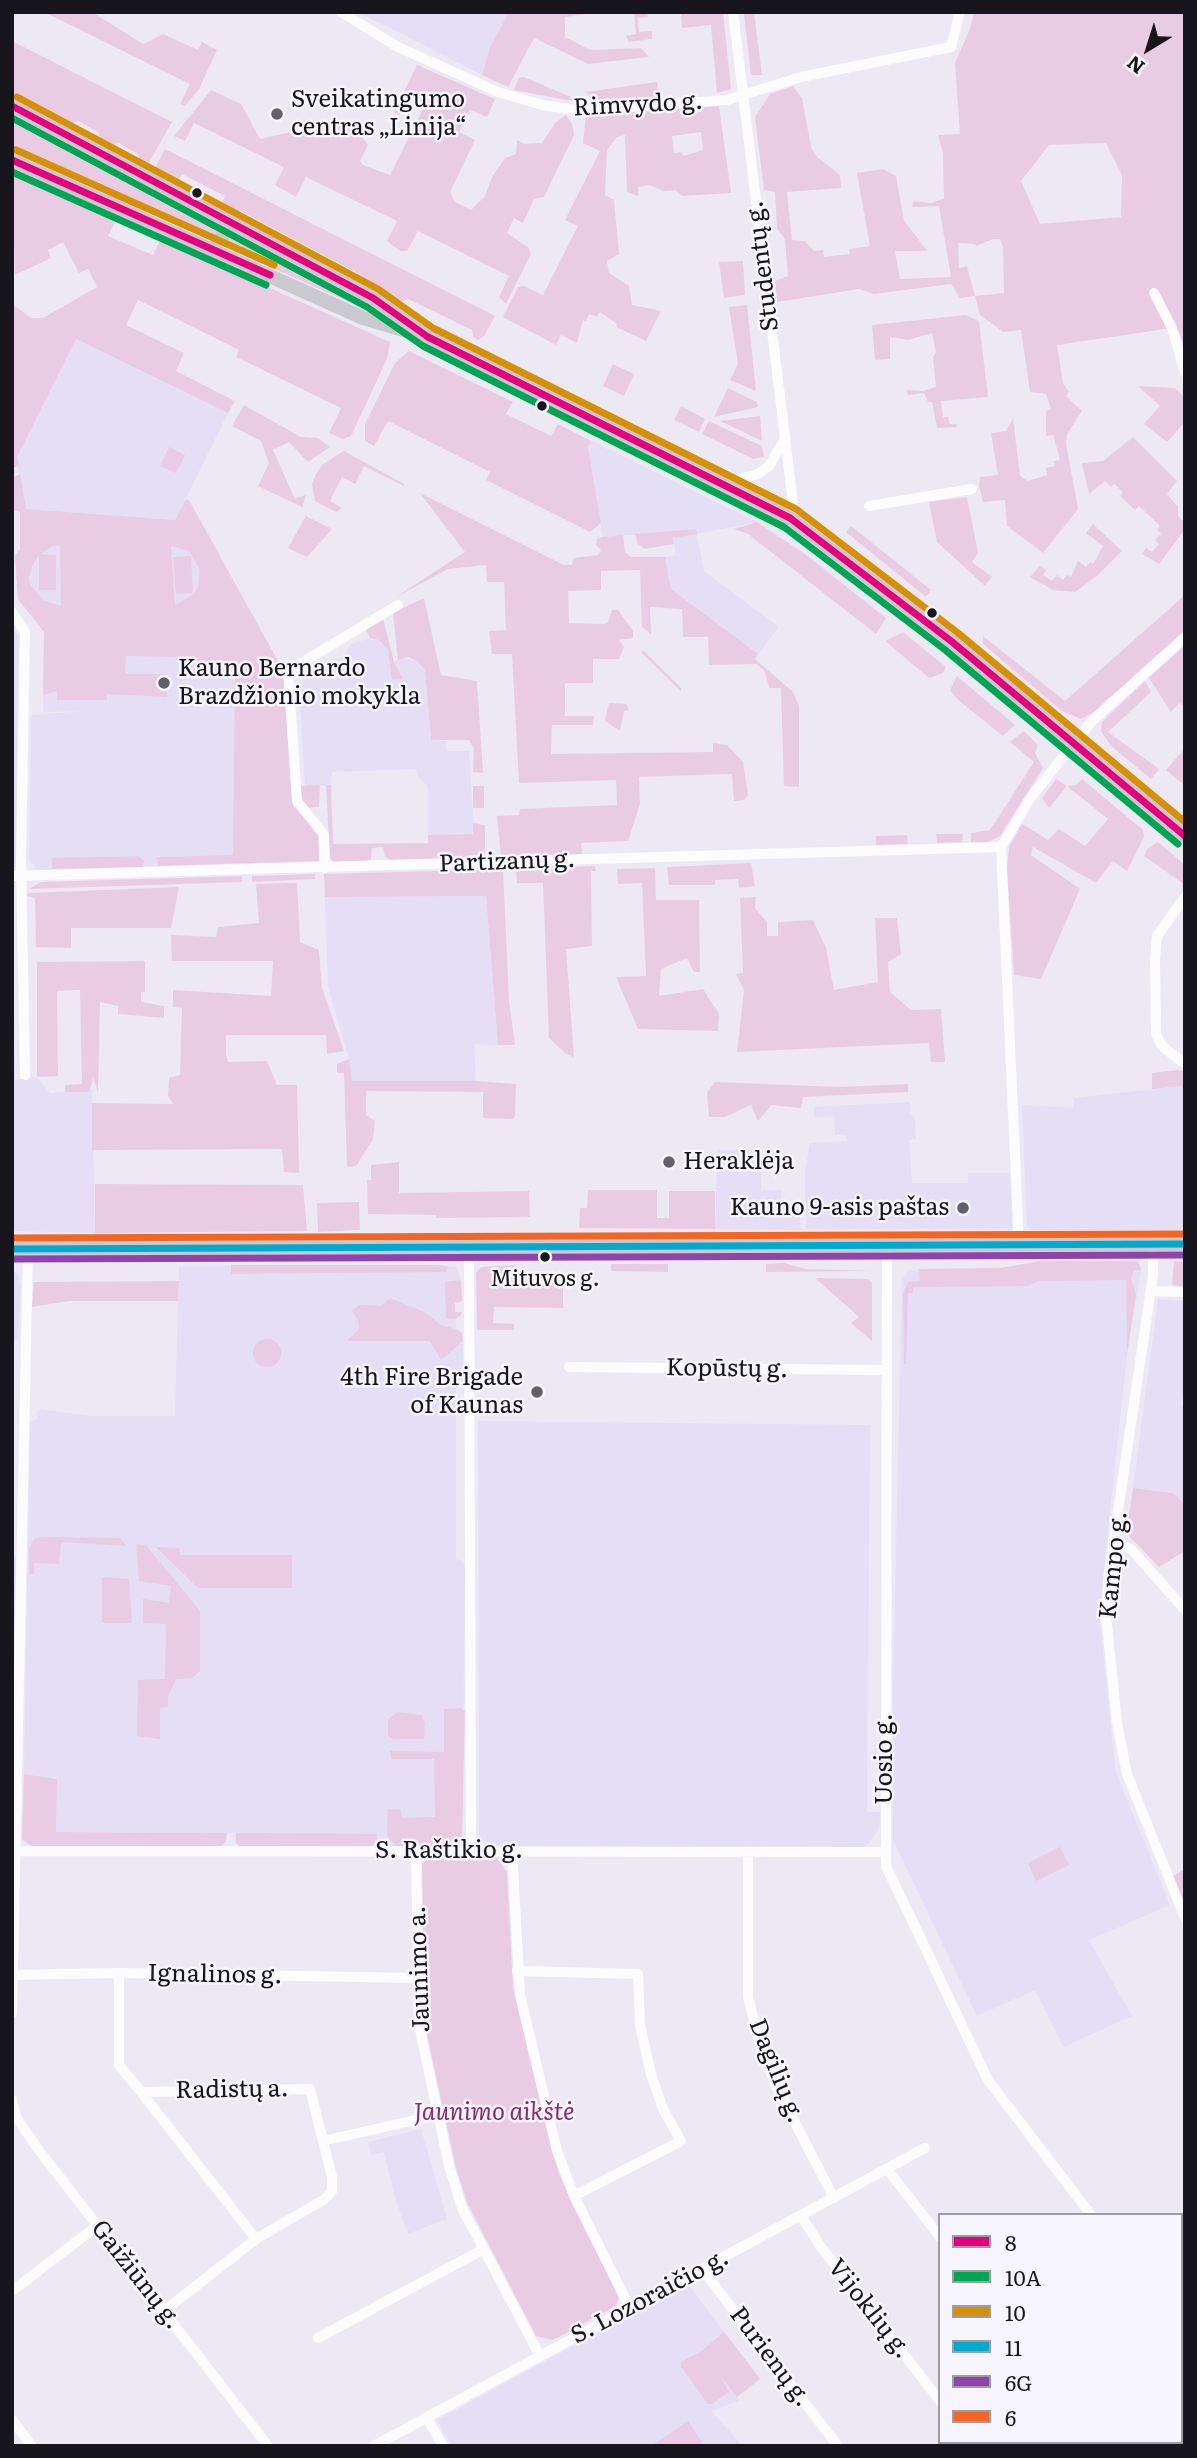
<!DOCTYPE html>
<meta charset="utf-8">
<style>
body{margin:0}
#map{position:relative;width:1197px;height:2458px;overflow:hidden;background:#ece9f5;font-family:Literata,serif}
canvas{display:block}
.frame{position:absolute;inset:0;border:14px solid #18161d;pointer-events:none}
.legend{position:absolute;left:938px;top:2213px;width:245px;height:231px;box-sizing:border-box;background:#f6f4fc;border:2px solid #9d9ba3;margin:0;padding:9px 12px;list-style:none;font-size:21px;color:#18161d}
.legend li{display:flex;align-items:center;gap:14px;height:35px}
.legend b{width:35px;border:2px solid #9d9ba3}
.north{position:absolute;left:1113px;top:14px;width:70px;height:70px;-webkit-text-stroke:5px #f6f4fc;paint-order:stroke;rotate:218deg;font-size:19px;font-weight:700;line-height:28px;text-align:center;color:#18161d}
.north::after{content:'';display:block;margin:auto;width:24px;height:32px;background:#18161d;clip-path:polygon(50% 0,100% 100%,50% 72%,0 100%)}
</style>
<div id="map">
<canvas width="1197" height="2458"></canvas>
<div class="frame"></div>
<ul class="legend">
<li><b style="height:9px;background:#e5007d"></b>8</li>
<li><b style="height:9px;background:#00a651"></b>10A</li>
<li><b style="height:9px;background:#d69004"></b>10</li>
<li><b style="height:9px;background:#00a9ce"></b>11</li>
<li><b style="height:9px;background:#8e44ad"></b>6G</li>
<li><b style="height:9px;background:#f26522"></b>6</li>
</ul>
<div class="north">N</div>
</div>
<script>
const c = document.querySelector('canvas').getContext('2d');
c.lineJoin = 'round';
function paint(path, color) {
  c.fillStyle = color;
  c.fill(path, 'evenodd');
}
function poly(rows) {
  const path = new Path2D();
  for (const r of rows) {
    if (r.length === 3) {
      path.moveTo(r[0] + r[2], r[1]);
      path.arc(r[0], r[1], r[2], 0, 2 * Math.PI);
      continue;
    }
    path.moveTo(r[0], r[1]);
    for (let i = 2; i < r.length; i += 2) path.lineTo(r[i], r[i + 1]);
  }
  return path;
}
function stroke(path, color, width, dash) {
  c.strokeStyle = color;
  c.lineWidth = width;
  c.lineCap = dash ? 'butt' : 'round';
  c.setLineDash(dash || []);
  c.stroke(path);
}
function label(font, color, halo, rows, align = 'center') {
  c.font = font + ' Literata,serif';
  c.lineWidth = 5;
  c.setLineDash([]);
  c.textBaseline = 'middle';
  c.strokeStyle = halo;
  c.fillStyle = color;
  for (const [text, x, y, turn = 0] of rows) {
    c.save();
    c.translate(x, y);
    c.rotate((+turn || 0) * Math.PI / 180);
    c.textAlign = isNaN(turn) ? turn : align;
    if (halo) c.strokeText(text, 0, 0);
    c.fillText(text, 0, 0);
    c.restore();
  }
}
paint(poly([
 [358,12,513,12,508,15,490,47,482,75],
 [76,339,228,413,175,520,25,509,16,457],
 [591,441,757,522,697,534,704,571,779,627,758,654,671,589,665,557,676,555,672,532,603,537,588,448],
 [206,532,283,670,297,854,157,857,158,866,37,870,29,859,31,715,85,711,43,712,44,632,18,599,15,556,29,537],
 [12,626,18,635,16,867,12,870],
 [370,638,379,640,388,650,393,680,400,677,394,662,402,658,417,661,425,670,431,740,446,741,446,751,469,751,474,834,428,835,428,786,417,777,416,769,332,772,331,785,305,786,299,690,302,681,315,663,343,657,351,644],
 [12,890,15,1080,37,1077,50,1093,92,1090,95,1233,12,1231],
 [486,896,498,1045,474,1044,476,1081,351,1081,349,1059,328,987,325,897],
 [1185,1086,1185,1230,1032,1230,1027,1226,1022,1105,1073,1108,1074,1098],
 [910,1102,910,1113,915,1118,916,1139,909,1140,912,1183,968,1183,968,1173,1010,1173,1012,1226,1009,1229,806,1229,805,1172,810,1143,847,1141,846,1135,835,1135,834,1116,814,1117,814,1107],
 [761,1149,761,1190,781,1190,781,1203,799,1203,801,1230,715,1229,717,1150],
 [1041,1261,1138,1261,1141,1270,1127,1354,1099,1615,1116,1773,1170,1905,1089,1940,1132,2016,1063,2047,1035,1990,977,2016,893,1840,893,1688,902,1280,908,1272,919,1269,1000,1268],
 [438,1265,456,1267,461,1280,462,1301,455,1303,456,1328,462,1333,463,1341,463,1379,456,1381,456,1559,462,1561,465,1568,462,1837,457,1843,450,1846,240,1846,236,1843,235,1833,56,1832,57,1779,24,1774,30,1422,37,1419,38,1409,91,1416,175,1416,179,1266],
 [12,1270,18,1274,21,1287,18,1340,12,1340],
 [1158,1299,1185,1301,1185,1386,1181,1405,1185,1406,1185,1504,1173,1493,1133,1488],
 [478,1421,870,1425,867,1812,880,1812,879,1828,869,1844,862,1847,500,1846,483,1841,479,1836,479,1818],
 [12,1550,16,1560,12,1723],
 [421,2129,447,2219,408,2234,396,2201,384,2152,371,2155,368,2142],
 [688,2284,760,2379,737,2396,739,2401,711,2411,743,2446,452,2446,437,2420]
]), '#e4dff4');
paint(poly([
 [44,12,92,12,143,44,163,34,198,50,202,42,217,50,199,89,185,106,180,104,190,84],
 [513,12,600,12,565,17,565,37,590,50,641,48,649,57,588,64,534,38,508,87,482,75,490,47,508,14],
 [634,12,647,12,648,17,638,18,639,32,652,31,652,39,629,42,626,36,636,34],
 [681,12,723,12,731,89,717,93,711,25,682,28],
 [754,12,762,75,751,75,744,14],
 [974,12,1185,12,1185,348,1179,333,1172,328,1057,345,1063,383,1069,392,1066,396,1082,411,1067,434,1066,443,1078,509,1043,553,1007,526,1005,500,983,502,979,486,980,477,998,475,991,433,1006,431,1013,418,1020,476,1028,481,1047,475,1046,468,1055,466,1054,461,1060,460,1053,435,1046,436,1046,411,1051,409,1046,394,1030,392,1021,330,1003,332,980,315,975,296,960,298,951,284,874,294,859,289,777,302,775,281,788,276,785,239,777,229,775,192,764,190,755,117,770,94,793,86,802,98,811,147,816,156,840,175,841,188,787,192,792,240,805,241,814,251,823,250,824,257,850,254,849,249,870,246,857,173,883,169,896,176,904,220,927,251,895,251,900,279,951,277,939,206,912,207,913,201,931,203,944,199,943,153,938,135,960,134,955,63,970,29],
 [1106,143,1122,175,1121,217,1040,224,1021,181,1049,145],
 [993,239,1000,239,1003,247,1004,293,975,296,967,266,959,268,958,243,975,244,976,246],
 [12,41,172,122,147,166,140,162,138,154,118,143,112,146,100,139,98,132,78,121,71,124,12,94],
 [417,65,495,99,487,117,470,110,459,132,475,140,450,192,455,202,471,210,485,196,492,177,505,158,516,154,517,140,525,144,542,143,556,122,566,115,573,126,574,135,544,197,534,199,523,223,514,218,507,233,528,247,531,254,506,304,499,297,509,276,418,231,407,251,400,251,387,241,397,221,306,177,296,197,275,185,284,167,194,123,185,141,174,136,211,90,241,104,260,139,308,128,321,136,347,122,355,126,368,145,360,161,363,165,390,175,424,107,407,98,399,115,394,112],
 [524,77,571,97,572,101,514,90,519,78],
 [657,82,659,99,604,102,585,92],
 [719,106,731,193,682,196,675,190,664,191,649,185,638,187,638,196,627,192,625,135,617,137,607,150,605,195,614,200,619,254,607,261,609,273,629,286,632,305,661,311,646,341,616,327,617,324,600,312,597,317,589,314,586,321,583,320,577,343,561,335,556,345,503,317,518,287,524,286,543,295,578,226,565,220,600,151,583,143,586,114],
 [701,132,703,150,683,156,682,152,674,153,672,136],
 [12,118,94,159,222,230,216,237,175,219,136,209,12,150],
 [165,149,495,316,484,336,478,340,473,337,472,330,408,299,400,302,363,284,361,275,241,211,234,214,220,207,225,196,182,174,177,182,154,170],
 [12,171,116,220,108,236,153,255,161,239,390,342,387,359,351,436,343,439,329,433,341,408,236,357,239,350,138,300,126,325,184,353,176,371,235,401,228,413,76,339,17,457,19,466,12,468,12,304,31,318,43,318,97,287,88,269,79,273,63,242,48,250,51,258,15,275],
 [234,235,361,302,360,307,223,246],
 [743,261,745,295,724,298,719,262],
 [747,305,756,391,730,380,738,364,729,307],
 [966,315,979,321,988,397,941,401,943,417,948,417,950,424,956,424,957,427,937,428,932,402,928,402,924,393,908,395,907,390,923,391,936,387,933,357,936,352,932,333,908,340,890,337,890,359,875,360,872,325],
 [409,351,513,402,506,414,551,436,558,424,591,441,588,448,601,523,590,532,486,480,490,472,388,421,374,446,365,441,365,424,395,363],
 [613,364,634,374,624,396,603,386],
 [1138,386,1175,388,1185,398,1185,422,1167,442,1144,424,1160,406],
 [728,388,757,402,758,407,714,417],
 [244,405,301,437,318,438,330,447,308,462,289,442,273,450,295,499,306,495,302,507,258,486,269,463,261,441,232,426],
 [681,406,705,419,699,432,674,420],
 [760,416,762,441,720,421],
 [709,421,762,446,764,457,753,459,702,434],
 [1133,437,1177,481,1167,494,1178,507,1178,516,1185,523,1185,529,1159,564,1142,554,1146,548,1152,552,1159,544,1155,540,1161,534,1157,529,1160,526,1139,506,1135,510,1120,496,1123,492,1114,484,1111,487,1105,481,1089,494,1082,463,1103,461],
 [169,447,185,455,176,473,160,466],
 [344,451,404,484,404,486,364,466,355,484,342,477,330,501,342,508,336,512,315,501,312,484,316,474,323,464],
 [20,474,26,509,175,520,186,499,189,500,283,670,293,806,318,831,319,861,158,866,157,857,233,855,235,663,188,662,187,657,126,656,125,674,167,674,167,697,107,694,107,700,57,700,57,691,43,695,44,632,18,599,15,556,20,550,20,512,12,510,12,478],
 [53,546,60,546,61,606,43,600,31,586,29,578,32,566,39,555,39,590,56,590,56,555,40,554],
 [171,546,189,551,200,570,198,587,193,595,175,605],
 [420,493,564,565,572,565,573,558,598,555,601,550,596,545,597,539,603,537,623,535,625,552,631,557,665,557,671,589,758,654,755,659,793,692,799,706,799,787,784,786,781,688,769,688,765,671,756,664,709,665,708,637,683,637,682,609,650,607,651,634,642,627,640,570,601,571,601,590,568,591,569,623,604,624,608,622,612,610,618,610,633,631,633,638,619,640,624,647,619,659,593,659,593,683,565,683,565,716,594,716,593,725,552,725,551,754,713,752,713,743,727,745,743,762,748,795,744,800,734,801,732,774,639,777,640,804,628,841,581,843,582,854,501,858,497,816,519,815,520,809,617,805,616,780,519,783,512,654,492,654,489,631,506,630,504,582,487,582,486,565,448,569,396,597,465,552],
 [967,497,978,553,972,562,992,577,985,586,937,542,929,502],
 [306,516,332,529,307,557,288,548],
 [757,522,805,554,886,618,876,634,748,534,734,529],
 [1093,524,1122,551,1097,576,1075,592,1053,590,1030,577,1040,566,1046,570,1043,575,1052,581,1057,575,1063,580,1067,575,1071,577,1078,561,1086,567,1090,562,1093,564,1103,546,1086,533],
 [851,526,931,590,926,597,846,532],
 [696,529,697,534,673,538,674,544,645,549,638,544,635,534],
 [191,556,193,593,176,594,173,557],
 [1185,595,1185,630,1094,712,1081,719,1062,711,983,644,983,636,1065,701],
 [424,598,441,675,477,681,483,773,473,772,474,749,469,740,431,740,425,670,417,661,408,657,398,660,393,613],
 [383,618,394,662,403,679,392,680,388,650,379,640,370,638,365,628],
 [903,632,946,667,943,673,929,678,885,641],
 [1183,647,1185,707,1179,703,1171,712,1149,678],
 [643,650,681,688,681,691,642,653],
 [957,676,1015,725,1003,736,958,700,950,690],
 [1145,681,1151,692,1108,732,1159,769,1151,779,1111,746,1101,731,1102,722],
 [609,703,626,704,629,710,624,711,620,731,605,721],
 [1024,731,1038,745,1035,753,1043,768,1000,836,988,842,971,842,971,833,990,830,1034,762,1010,742],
 [1185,748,1185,786,1166,770],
 [1056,779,1067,786,1076,785,1082,779,1143,830,1144,837,1127,871,1113,861,1096,883,1033,847,1031,855,1080,889,1041,979,1014,975,1007,869,1009,847,1022,824,1048,840,1059,829,1085,846,1108,819,1067,786,1049,808,1042,798],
 [320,785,319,807,307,808,303,804,300,786],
 [326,785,331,785,333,844,428,843,428,835,473,834,473,823,485,825,485,854,483,858,391,860,385,857,383,847,372,848,371,859,368,861,334,862,330,858],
 [473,786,484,786,484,808,473,808],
 [936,834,963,834,962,842,937,843],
 [907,835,908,844,876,845,876,836],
 [1158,842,1185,865,1185,885,1144,856,1147,849],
 [139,856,144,861,142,867,52,869,52,858],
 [751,863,755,886,739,888,738,879,715,880,715,885,669,885,667,867],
 [595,866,596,871,591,871,592,946,566,949,574,1057,566,1054,549,1038,543,883,517,883,516,871,517,869],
 [655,868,656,900,699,900,700,972,694,972,687,958,661,969,659,996,703,989,719,1014,718,1031,638,1029,616,977,646,976,642,883,618,884,617,869],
 [503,869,509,1001,515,1045,498,1045,486,896,325,897,324,874],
 [315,874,315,879,252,882,252,876],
 [242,876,242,882,29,889,41,882],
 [297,883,300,942,319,950,322,988,344,1051,327,1054,326,1035,226,1035,226,1054,228,1062,267,1061,277,1085,297,1085,299,1173,284,1172,282,1149,92,1150,92,1103,173,1104,168,1096,169,1078,180,1075,182,1008,173,1007,173,990,271,996,273,961,172,961,171,935,216,937,218,927,259,923,256,884],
 [179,887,171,928,71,928,71,948,36,947,35,898,27,896,28,893],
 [756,897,755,908,767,922,767,936,778,936,778,922,813,920,826,948,834,990,878,982,875,918,897,918,901,954,888,962,890,992,911,1010,941,1009,945,1062,931,1062,929,1043,737,1052,744,990,736,974,743,973,740,898],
 [145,961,145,992,141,992,141,1002,164,1006,164,1018,118,1014,118,1006,100,1002,98,1092,93,1078,89,1092,65,1092,65,1085,82,1084,80,990,57,991,58,1076,37,1077,37,962],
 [349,1059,352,1081,476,1081,516,1084,515,1115,513,1119,483,1118,483,1092,366,1091,366,1115,375,1121,373,1139,356,1166,347,1167,344,1073,337,1073,337,1064],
 [1179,1070,1185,1072,1185,1086,1152,1089,1152,1073],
 [715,1082,839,1087,908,1084,908,1092,803,1097,801,1108,771,1105,758,1121,751,1105,725,1117,709,1117,707,1093],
 [399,1162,399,1193,529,1191,530,1217,436,1218,436,1215,368,1214,367,1180,371,1180,371,1165],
 [95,1184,303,1185,307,1231,95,1233],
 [588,1190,657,1190,657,1218,669,1218,669,1191,715,1191,715,1229,579,1228,580,1208,587,1208],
 [359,1202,360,1230,318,1232,317,1203],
 [1041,1261,1138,1261,1141,1270,1134,1270,1131,1279,1136,1294,1127,1354,1126,1280,1039,1281,1028,1286,913,1287,913,1293,908,1293,906,1364,904,1364,903,1295,908,1282,920,1281,919,1269,1000,1268],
 [1174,1261,1185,1262,1185,1287,1172,1285],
 [784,1263,806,1269,874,1271,766,1272,766,1264],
 [611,1264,668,1264,668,1272,611,1271],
 [231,1265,438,1265,448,1266,447,1272,231,1274],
 [516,1265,517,1281,563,1280,563,1308,494,1307,493,1323,514,1324,514,1330,477,1330,476,1273,481,1267],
 [815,1278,868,1279,872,1283,872,1341,851,1323,859,1317],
 [461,1280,462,1301,455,1303,455,1312,462,1312,461,1315,456,1319,446,1318,445,1282],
 [179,1281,178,1301,69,1301,32,1307,34,1282],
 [390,1298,424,1312,441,1325,456,1329,462,1333,463,1341,441,1360,430,1341,347,1341,359,1329,358,1320,352,1311,359,1305,381,1306],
 [267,1353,14],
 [1133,1488,1173,1493,1185,1504,1185,1551,1159,1567,1126,1533],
 [41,1537,120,1538,126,1546,61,1542,59,1564,34,1563,34,1574,29,1574,29,1547,35,1538],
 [136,1544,146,1545,200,1611,200,1671,192,1678,176,1679,168,1697,168,1707,160,1708,160,1739,137,1736,138,1680,165,1679,166,1624,143,1623,143,1599,169,1603,171,1586,139,1581],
 [156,1547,179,1548,180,1555,292,1555,292,1588,198,1588],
 [102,1577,129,1579,132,1623,102,1623],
 [461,1708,465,1711,462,1837,457,1843,450,1846,397,1846,387,1836,388,1809,401,1810,402,1818,435,1817,434,1759,391,1759,390,1751,444,1752,444,1709],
 [398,1712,421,1715,425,1722,424,1739,393,1739,388,1735,388,1719],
 [24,1774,57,1779,56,1832,227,1833,226,1842,221,1846,31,1846,22,1839],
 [236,1833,377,1834,377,1838,372,1846,240,1846,236,1843],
 [1060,1847,1069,1865,1036,1881,1028,1863],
 [497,1858,507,1872,513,1988,559,2174,619,2298,616,2306,553,2340,536,2336,468,2204,456,2168,425,2026,422,1864,427,1859],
 [1185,1869,1185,1906,1171,1877],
 [724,2332,760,2379,737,2397,722,2378,729,2392,712,2404,708,2404,681,2367,681,2362,702,2351],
 [688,2421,702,2442,697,2446,651,2446]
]), '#e9cce4');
stroke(poly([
 [341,12,398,47,498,92,542,105,582,111,727,100,801,77,951,47,960,12],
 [733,12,794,511,790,518],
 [1154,293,1172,328,1185,372],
 [724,484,758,474,769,466,784,441],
 [869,506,972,489],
 [12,612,25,632,21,863,25,1075],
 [325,868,324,835,297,801,288,671,398,605],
 [12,876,1001,847],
 [1185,897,1157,936,1155,959,1156,1034,1162,1046,1185,1064],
 [1019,1244,1001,847,1031,797,1093,720,1185,637],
 [1153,1244,1153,1275,1109,1572,1106,1615,1117,1723,1127,1774,1185,1918],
 [887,1245,886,1866,988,2080,1091,2215],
 [469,1248,471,1851],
 [1151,1291,1185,1292],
 [569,1367,886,1370],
 [1114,1543,1131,1549,1185,1610],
 [12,1851,885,1852],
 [416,1851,419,2025,449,2166,462,2208,540,2356],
 [512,1851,520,1995,557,2151,574,2196,630,2308],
 [748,1853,748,1997,758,2037,776,2086,834,2198],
 [517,1971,638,1974,640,2025,651,2074,663,2109,681,2141,574,2196],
 [119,1973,119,2065,141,2092],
 [12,1975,119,1973,418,1978],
 [12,2013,28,1249],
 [310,2089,332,2177,332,2191,325,2199,256,2239,141,2092,310,2089],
 [12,2100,16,2117,38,2149,268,2446],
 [323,2141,437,2115],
 [887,2169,940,2237],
 [801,2216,821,2247,940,2401],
 [702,2269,838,2446],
 [12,2291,97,2226],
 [164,2311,256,2239],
 [1181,2332,1185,2336],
 [318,2338,484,2249],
 [427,2418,443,2446],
 [12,2420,32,2446],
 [971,2442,974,2446],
 [1104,2442,1107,2446],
 [374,2446,925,2148],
 [1016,2446,1021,2442]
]), '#fcfcfe', 10);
stroke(poly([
 [12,106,373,298,428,337,790,518,951,641,1185,836],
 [12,160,363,318,420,335],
 [212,250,232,224],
 [12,1249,1185,1244]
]), '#cac9cf', 14);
stroke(poly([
 [12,106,373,298,428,337,790,518,951,641,1185,836],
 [12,160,270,275]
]), '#e5007d', 7);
stroke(poly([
 [12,118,367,307,423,346,784,527,944,649,1178,844],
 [12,172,266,285]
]), '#00a651', 7);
stroke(poly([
 [17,97,378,289,433,328,796,509,958,633,1185,822],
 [16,150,274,265]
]), '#d69004', 7);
stroke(poly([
 [12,1249,1185,1244]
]), '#00a9ce', 7);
stroke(poly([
 [12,1259,1185,1255]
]), '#8e44ad', 7);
stroke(poly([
 [12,1238,1185,1234]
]), '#f26522', 7);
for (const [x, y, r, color] of [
 [277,114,7,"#626069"],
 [197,193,6,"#18161d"],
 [542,406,6,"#18161d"],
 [932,613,6,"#18161d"],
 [164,683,7,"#626069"],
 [669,1162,7,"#626069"],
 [963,1208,7,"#626069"],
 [545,1257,6,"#18161d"],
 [537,1392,7,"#626069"]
]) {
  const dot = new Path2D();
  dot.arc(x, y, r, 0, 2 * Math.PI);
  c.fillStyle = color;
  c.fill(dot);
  stroke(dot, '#f6f4fc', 2.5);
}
label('22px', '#18161d', '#f6f4fc', [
 ["Mituvos g.",545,1280]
]);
label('24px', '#18161d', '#f6f4fc', [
 ["Sveikatingumo",291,100],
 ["centras „Linija“",291,128],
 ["Kauno Bernardo",178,669],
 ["Brazdžionio mokykla",178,697],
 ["Heraklėja",683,1162],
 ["Kauno 9-asis paštas",949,1208,"right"],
 ["4th Fire Brigade",523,1378,"right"],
 ["of Kaunas",523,1406,"right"]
], 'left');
label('24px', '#18161d', '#f6f4fc', [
 ["Rimvydo g.",638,105,-3],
 ["Studentų g.",763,266,-97],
 ["Partizanų g.",507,862,-2],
 ["Kopūstų g.",727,1369,1],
 ["Kampo g.",1114,1565,-84],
 ["Uosio g.",885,1759,-90],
 ["S. Raštikio g.",449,1851],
 ["Jaunimo a.",420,1969,-92],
 ["Ignalinos g.",215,1975,1],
 ["Dagilių g.",776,2071,68],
 ["Radistų a.",232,2090,-1],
 ["Gaižiūnų g.",136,2275,52],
 ["S. Lozoraičio g.",650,2297,-28],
 ["Vijoklių g.",869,2309,52],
 ["Purienų g.",770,2357,53]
]);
label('italic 24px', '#882c71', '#f6f4fc', [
 ["Jaunimo aikštė",494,2113]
]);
</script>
